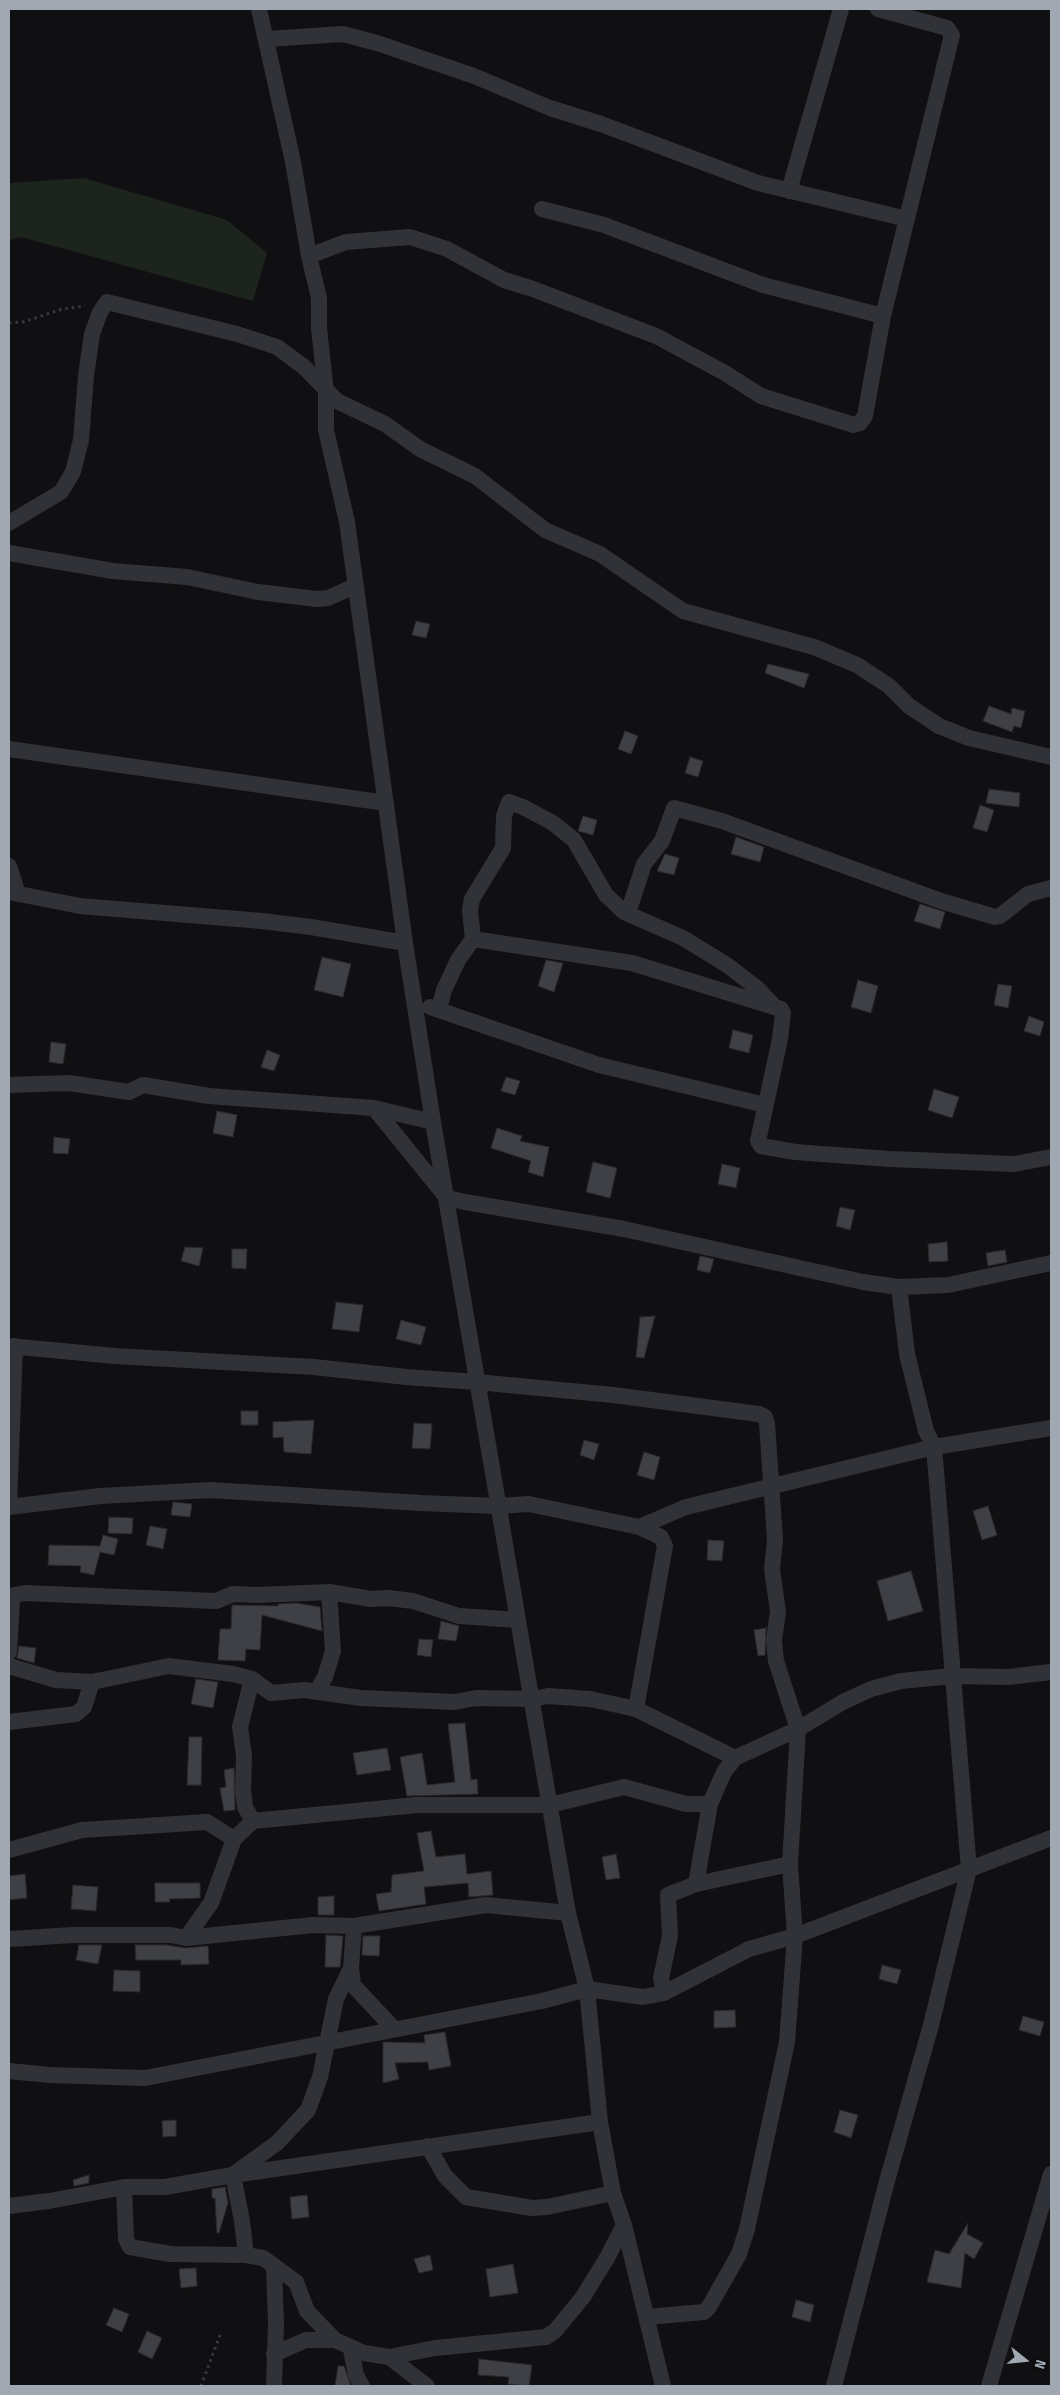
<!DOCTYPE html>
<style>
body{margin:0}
#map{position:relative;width:1060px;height:2395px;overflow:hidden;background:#101012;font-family:"Fira Sans Condensed",sans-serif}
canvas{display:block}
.frame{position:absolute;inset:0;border:10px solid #a1a8b2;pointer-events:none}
.north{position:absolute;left:1000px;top:2335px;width:50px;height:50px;-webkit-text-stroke:4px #0b0b0d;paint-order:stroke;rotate:106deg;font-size:14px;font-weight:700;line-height:20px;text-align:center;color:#a1a8b2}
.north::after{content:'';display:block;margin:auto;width:18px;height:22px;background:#a1a8b2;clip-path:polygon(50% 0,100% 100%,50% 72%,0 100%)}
</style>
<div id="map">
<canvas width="1060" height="2395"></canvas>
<div class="frame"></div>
<div class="north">N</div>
</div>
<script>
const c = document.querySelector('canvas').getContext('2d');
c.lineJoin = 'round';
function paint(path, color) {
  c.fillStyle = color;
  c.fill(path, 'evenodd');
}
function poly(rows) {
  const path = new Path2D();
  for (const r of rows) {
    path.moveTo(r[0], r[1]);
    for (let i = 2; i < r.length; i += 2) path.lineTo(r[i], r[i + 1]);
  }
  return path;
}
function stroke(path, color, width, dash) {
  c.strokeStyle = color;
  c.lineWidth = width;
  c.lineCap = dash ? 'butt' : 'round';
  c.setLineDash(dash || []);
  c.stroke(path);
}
paint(poly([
 [84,178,227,220,267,253,253,301,21,237,9,240,9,183]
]), '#1d241d');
const building = poly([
 [416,621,430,624,426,638,412,635,416,621],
 [768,664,809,674,804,688,765,673,768,664],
 [989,706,1011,714,1012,708,1025,711,1021,728,1014,726,1012,732,983,721,989,706],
 [625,731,638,736,631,754,618,749,625,731],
 [690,757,703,761,698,777,685,773,690,757],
 [989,789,1020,793,1019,807,986,803,989,789],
 [980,805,994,810,987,832,973,828,980,805],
 [583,816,597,820,593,835,578,831,583,816],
 [736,837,764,847,760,862,731,854,736,837],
 [665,854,679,858,674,875,657,871,665,854],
 [920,904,945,912,940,929,914,921,920,904],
 [322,957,351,964,343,997,314,990,322,957],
 [546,960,563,963,554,992,538,986,546,960],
 [858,980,878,986,871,1013,851,1007,858,980],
 [998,984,1012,986,1008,1008,994,1005,998,984],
 [1029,1016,1044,1022,1040,1036,1024,1031,1029,1016],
 [733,1030,753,1035,749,1053,729,1048,733,1030],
 [51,1042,66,1044,63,1064,49,1062,51,1042],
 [267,1050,280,1055,274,1071,261,1067,267,1050],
 [506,1077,520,1081,515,1095,501,1091,506,1077],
 [934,1089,959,1097,952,1118,928,1110,934,1089],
 [217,1111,237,1115,233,1137,213,1133,217,1111],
 [497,1128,522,1136,520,1141,549,1147,543,1177,528,1172,531,1161,491,1148,497,1128],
 [54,1137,70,1139,68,1154,53,1153,54,1137],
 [593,1162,617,1168,610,1198,586,1192,593,1162],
 [722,1164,740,1168,736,1188,718,1184,722,1164],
 [840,1207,855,1210,850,1230,836,1226,840,1207],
 [947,1242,948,1261,929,1262,928,1244,947,1242],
 [185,1247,203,1248,199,1266,181,1261,185,1247],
 [232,1249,247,1249,246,1269,232,1268,232,1249],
 [1005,1250,1007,1262,988,1266,986,1253,1005,1250],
 [700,1256,714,1259,710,1273,697,1270,700,1256],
 [336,1302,363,1305,359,1332,332,1329,336,1302],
 [655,1316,644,1358,636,1357,640,1317,655,1316],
 [401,1320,426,1327,421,1345,396,1339,401,1320],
 [241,1411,258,1411,258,1425,241,1425,241,1411],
 [314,1420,311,1454,284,1452,283,1437,273,1438,273,1422,314,1420],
 [414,1423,432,1424,430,1449,412,1448,414,1423],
 [584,1440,599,1444,594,1460,580,1455,584,1440],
 [644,1452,660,1457,654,1480,637,1475,644,1452],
 [173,1502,192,1504,190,1517,171,1515,173,1502],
 [988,1506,997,1535,982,1540,973,1511,988,1506],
 [109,1517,133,1518,132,1534,108,1533,109,1517],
 [150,1526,167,1529,163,1549,146,1545,150,1526],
 [103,1535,118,1539,114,1555,100,1552,94,1575,80,1572,81,1566,48,1565,49,1545,100,1546,103,1535],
 [708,1540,724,1541,722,1561,707,1560,708,1540],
 [911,1571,923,1611,888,1621,877,1581,911,1571],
 [296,1603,320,1607,322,1631,262,1615,260,1650,246,1649,245,1661,218,1660,220,1629,231,1629,232,1605,278,1606,278,1604,296,1603],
 [441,1621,459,1626,456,1641,438,1639,441,1621],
 [766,1628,765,1655,758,1656,754,1630,766,1628],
 [419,1639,433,1640,431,1657,417,1655,419,1639],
 [19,1646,36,1648,34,1663,17,1658,19,1646],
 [196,1679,218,1682,213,1708,191,1704,196,1679],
 [465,1723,471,1780,477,1779,478,1794,407,1796,400,1757,422,1753,427,1785,455,1782,448,1724,465,1723],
 [189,1737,202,1737,201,1785,187,1785,189,1737],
 [387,1748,391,1770,357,1775,353,1753,387,1748],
 [234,1768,235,1810,224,1811,220,1788,226,1787,224,1770,234,1768],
 [431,1831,436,1857,465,1854,467,1874,491,1871,493,1895,469,1897,468,1883,424,1887,426,1904,379,1911,376,1894,391,1892,392,1875,424,1871,417,1833,431,1831],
 [616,1854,620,1878,606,1880,602,1857,616,1854],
 [25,1874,27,1898,9,1900,9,1876,25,1874],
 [155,1883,200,1883,200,1898,169,1899,170,1902,155,1902,155,1883],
 [73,1885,98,1887,96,1911,71,1909,73,1885],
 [334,1896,334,1915,318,1915,318,1897,334,1896],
 [326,1935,343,1936,340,1967,325,1967,326,1935],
 [363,1936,380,1936,379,1956,362,1955,363,1936],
 [79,1945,102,1945,98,1964,76,1960,79,1945],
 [135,1945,166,1945,186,1948,208,1946,209,1964,181,1965,181,1960,136,1960,135,1945],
 [882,1965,901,1970,897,1984,879,1979,882,1965],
 [114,1970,140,1971,140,1992,113,1991,114,1970],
 [735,2010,736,2027,714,2028,714,2011,735,2010],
 [1023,2016,1044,2022,1040,2036,1019,2030,1023,2016],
 [445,2032,451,2066,429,2070,428,2062,395,2063,399,2079,383,2083,383,2042,425,2043,424,2035,445,2032],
 [840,2110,858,2115,851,2138,834,2132,840,2110],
 [176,2120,176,2136,163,2137,162,2121,176,2120],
 [89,2175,89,2183,74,2186,73,2180,89,2175],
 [225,2187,228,2203,219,2233,217,2233,215,2198,212,2198,212,2189,225,2187],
 [307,2195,309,2217,292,2219,290,2197,307,2195],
 [968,2223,967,2234,983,2243,974,2259,965,2253,961,2288,927,2282,935,2250,949,2254,968,2223],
 [430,2255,433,2270,419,2273,414,2259,430,2255],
 [513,2264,518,2293,490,2297,486,2269,513,2264],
 [196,2268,197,2286,181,2288,179,2269,196,2268],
 [796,2300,814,2305,810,2322,792,2317,796,2300],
 [114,2308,129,2314,122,2332,106,2325,114,2308],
 [147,2331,162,2338,152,2359,138,2352,147,2331],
 [479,2359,532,2365,529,2386,508,2384,509,2377,478,2375,479,2359],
 [338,2366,344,2366,351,2386,335,2386,338,2366]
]);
paint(building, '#3f4045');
stroke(building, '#2a2a2e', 1);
stroke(poly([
 [9,323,23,322,62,309,85,306],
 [201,2386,220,2335]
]), '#37393e', 3, [2.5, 4]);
stroke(poly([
 [259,9,293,162,309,256,319,298,319,328,326,392,326,430,347,522,405,943,433,1122,568,1913,587,1989,600,2122,613,2193,624,2225,663,2386],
 [267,39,343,34,377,43,474,76,550,108,601,124,758,183,907,219],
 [789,191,841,9],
 [542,209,604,225,763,285,883,316],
 [309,256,346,242,410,237,447,249,504,280,533,289,656,336,725,373,761,396,854,425,860,423,865,416,883,316,952,35,947,28,878,9],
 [9,523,61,492,73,472,81,440,86,376,92,334,100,312,107,302,237,334,277,347,304,367,337,401,385,424,420,449,475,476,545,530,600,554,683,611,814,647,857,665,889,686,909,706,939,726,969,738,1051,757],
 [9,553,113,571,187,577,258,592,317,599,328,598,355,586],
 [9,749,386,803],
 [9,866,18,894],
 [9,892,80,906,262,921,311,927,405,943],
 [624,912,631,904,644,864,662,841,674,808,722,821,941,901,995,917,1000,916,1028,894,1051,888],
 [473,939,632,963,781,1009,783,1013,780,1039,758,1141,761,1146,795,1152,890,1159,1014,1164,1051,1157],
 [430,1007,599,1065,765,1105],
 [439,1009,444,990,458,960,473,939,470,910,472,899,503,848,504,816,509,802,523,807,553,823,574,840,606,895,624,912,683,938,727,965,757,988,775,1007],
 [9,1085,69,1083,129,1092,143,1085,209,1096,374,1108,433,1122],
 [374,1108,447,1198,465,1202,624,1229,863,1282,899,1287,948,1285,1051,1263],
 [9,1346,115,1356,314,1367,406,1377,477,1382,613,1395,759,1414,765,1417,767,1423,775,1540,772,1569,778,1612,774,1640,776,1661,798,1729,790,1864,795,1936,787,2042,747,2229,739,2254,709,2307,704,2312,647,2317],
 [9,1507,100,1496,210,1490,421,1503,498,1506,529,1504,639,1527,661,1537,665,1546,636,1709],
 [9,1507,15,1346],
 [639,1527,686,1507,934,1447,1051,1428],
 [9,1652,12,1600,14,1595,25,1593,216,1601,233,1594,256,1595,329,1592,371,1599,388,1598,413,1601,459,1616,518,1620],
 [9,1666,56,1680,92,1682,169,1666,233,1674,252,1679,271,1693,304,1690,361,1698,455,1702,476,1698,532,1699,548,1696,590,1699,636,1709,735,1758],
 [252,1679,240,1727,244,1756,243,1791,245,1807,253,1821],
 [316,1692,325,1677,333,1651,329,1592],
 [9,1722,76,1714,84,1707,92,1682],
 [9,1850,82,1830,207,1822,234,1839,253,1821,417,1805,550,1805,624,1787,686,1804,710,1804],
 [696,1884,710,1804,724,1772,735,1758,798,1729,843,1702,871,1689,901,1681,952,1676,1008,1677,1051,1672],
 [354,1926,351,1968,353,1985,394,2029],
 [186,1938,211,1903,234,1839],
 [9,1939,73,1935,171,1935,186,1938,313,1925,354,1926,486,1905,568,1913],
 [664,1993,661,1978,670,1936,668,1895,696,1884,790,1864],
 [9,2071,50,2075,145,2078,542,2001,587,1989,643,1997,664,1993,749,1949,795,1936,1051,1838],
 [428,2146,445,2176,466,2197,532,2208,547,2207,613,2193],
 [234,2174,277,2143,308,2110,320,2077,336,1999,351,1968],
 [233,2175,242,2221,246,2255],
 [124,2187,126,2239,130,2247,170,2254,246,2255,263,2258,296,2282,307,2311,335,2340,364,2353,389,2357,435,2348,546,2337,555,2331,583,2297,607,2258,624,2225],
 [9,2206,49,2201,124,2187,165,2187,233,2175,600,2122],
 [274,2267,276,2323,274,2386],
 [351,2349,356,2375,362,2386],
 [274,2354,306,2340,335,2340],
 [389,2357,427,2386],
 [834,2386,887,2181,931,2025,969,1869,934,1447,926,1431,907,1354,899,1287],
 [989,2386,1051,2174]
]), '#313237', 16);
</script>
